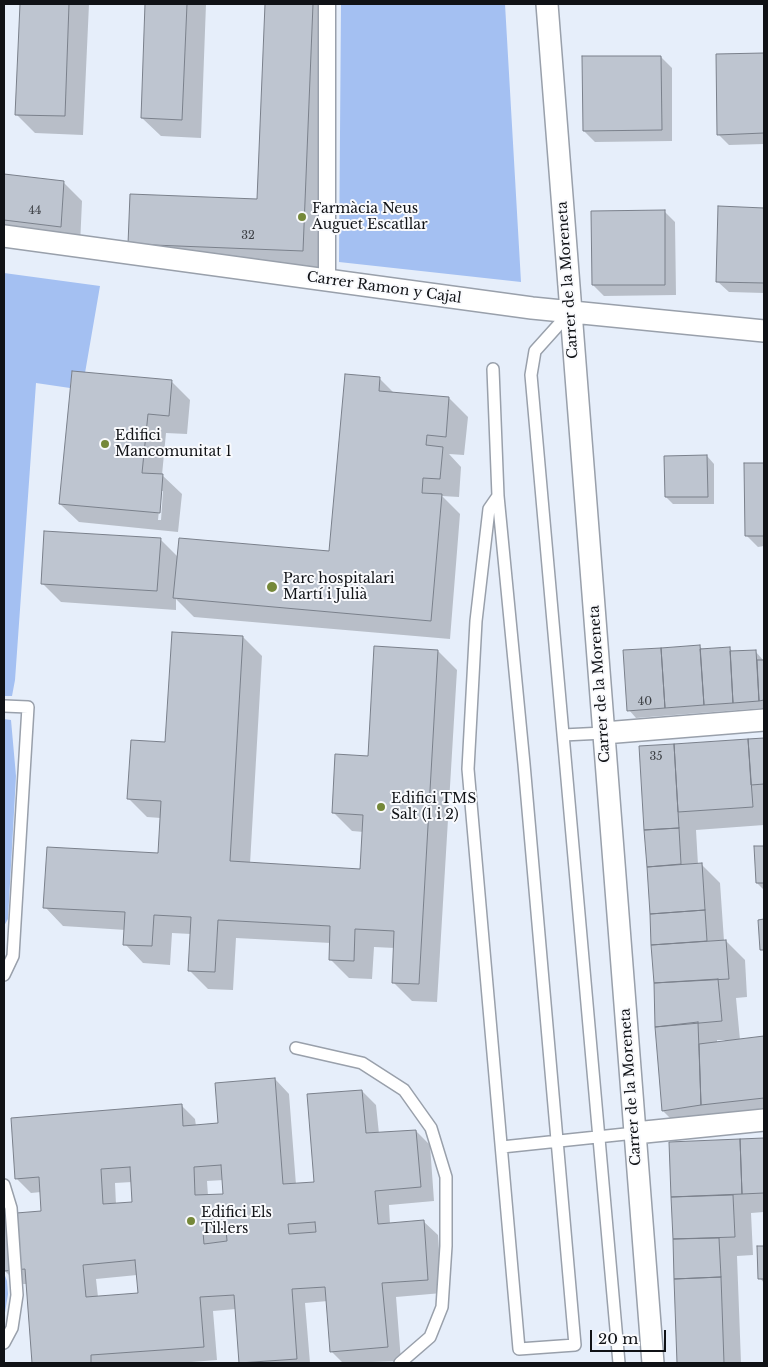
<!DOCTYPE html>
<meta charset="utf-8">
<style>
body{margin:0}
#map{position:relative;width:768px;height:1367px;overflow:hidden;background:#e6eefa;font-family:"Libre Baskerville",serif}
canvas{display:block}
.frame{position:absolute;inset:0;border:5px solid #101216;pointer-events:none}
.scale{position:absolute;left:590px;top:1330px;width:76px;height:22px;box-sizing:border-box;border:2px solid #101216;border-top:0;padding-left:6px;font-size:15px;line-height:18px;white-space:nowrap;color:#101216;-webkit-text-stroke:4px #f9fafd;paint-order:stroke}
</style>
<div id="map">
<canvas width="768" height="1367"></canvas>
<div class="frame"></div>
<div class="scale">20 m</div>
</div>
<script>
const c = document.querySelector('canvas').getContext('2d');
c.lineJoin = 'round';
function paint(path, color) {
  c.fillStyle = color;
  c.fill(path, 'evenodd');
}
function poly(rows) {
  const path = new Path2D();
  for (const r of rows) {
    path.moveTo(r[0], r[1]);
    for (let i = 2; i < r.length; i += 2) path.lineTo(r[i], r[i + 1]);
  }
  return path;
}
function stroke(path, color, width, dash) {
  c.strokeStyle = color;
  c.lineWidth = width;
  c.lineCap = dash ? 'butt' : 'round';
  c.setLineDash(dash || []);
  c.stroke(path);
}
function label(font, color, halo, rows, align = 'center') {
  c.font = font + ' "Libre Baskerville",serif';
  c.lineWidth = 4;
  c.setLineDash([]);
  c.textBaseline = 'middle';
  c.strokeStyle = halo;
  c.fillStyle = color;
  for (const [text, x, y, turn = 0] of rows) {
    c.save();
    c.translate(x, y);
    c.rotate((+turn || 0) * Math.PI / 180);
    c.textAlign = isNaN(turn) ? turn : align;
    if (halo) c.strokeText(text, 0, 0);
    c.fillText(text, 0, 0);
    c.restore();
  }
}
paint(poly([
 [341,4,505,4,521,282,339,262],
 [4,273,100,286,85,373,72,371,70,388,36,383,15,680,12,696,4,696],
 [4,719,11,720,16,776,8,919,4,926],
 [4,1273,7,1281,8,1294,4,1319]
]), '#a4c0f2');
paint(poly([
 [21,4,89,4,83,135,35,133,16,114],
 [147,4,206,4,201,138,161,136,142,118],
 [266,4,332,4,321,269,129,244,258,200],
 [764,54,764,144,729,145,718,134,717,55],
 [661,57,672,68,672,141,595,142,584,131],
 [4,175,63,182,82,201,80,245,4,235],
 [719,208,764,209,764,293,729,292,718,282],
 [664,211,675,222,676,295,604,296,593,285],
 [380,379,395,394,449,398,468,417,464,455,449,454,461,467,459,497,442,496,460,514,450,639,194,617,176,599,176,610,61,602,42,583,160,539,178,557,330,552],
 [172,382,190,400,187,434,166,433,162,475,182,494,178,532,79,522,60,504],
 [161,491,163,491,161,520,158,520],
 [707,456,714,464,714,504,673,504,666,497],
 [764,464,764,546,758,547,747,536,745,465],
 [243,637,262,656,250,864,362,870,364,832,352,831,333,812,438,651,457,670,437,1002,412,1001,393,982,395,948,374,947,372,979,349,978,330,959,331,943,236,938,233,990,208,989,189,970,191,934,172,933,170,965,143,963,125,944,126,930,63,926,45,907,159,855,161,818,147,817,128,798],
 [699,646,703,650,729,648,733,652,755,651,764,661,764,708,636,718,629,710],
 [764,739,764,825,696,830,698,865,701,864,720,883,724,941,726,941,745,960,747,997,736,998,740,1040,764,1038,764,1119,682,1130,663,1111,640,747],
 [717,1040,725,1040,725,1042,717,1043],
 [755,847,764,847,764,890,757,883],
 [275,1079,289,1094,296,1185,315,1183,362,1091,376,1105,379,1134,416,1131,430,1145,434,1201,389,1205,390,1224,423,1221,438,1235,442,1293,396,1297,401,1361,343,1363,331,1351,328,1301,305,1303,310,1363,241,1363,236,1309,213,1311,217,1360,179,1363,34,1363,27,1284,18,1284,4,1270,4,1216,43,1212,41,1192,31,1193,17,1179,181,1105,195,1119,196,1126,219,1124],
 [224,1180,225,1195,208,1196,207,1181],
 [132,1182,133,1204,116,1205,115,1183],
 [137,1275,139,1294,98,1297,96,1279],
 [764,1139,764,1212,751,1213,753,1255,737,1256,741,1363,679,1363,670,1143],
 [759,1247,764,1247,764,1283,760,1278]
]), '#0003');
const building = poly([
 [20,4,69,4,65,116,15,115,20,4],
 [145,4,187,4,182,120,141,118,145,4],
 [265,4,313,4,303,251,128,244,130,194,257,199,265,4],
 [764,53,764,133,717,135,716,54,764,53],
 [582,56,661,56,662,130,583,131,582,56],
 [4,174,64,181,61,227,4,220,4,174],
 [718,206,764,208,764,283,716,282,718,206],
 [665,210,665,285,592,285,591,211,665,210],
 [72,371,172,380,169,416,148,414,142,473,163,474,160,513,59,504,72,371],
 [345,374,380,377,379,391,449,397,446,437,427,435,426,445,443,447,440,479,423,478,422,493,442,494,431,621,173,598,179,538,329,551,345,374],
 [707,455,708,497,665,497,664,456,707,455],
 [744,463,764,463,764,536,745,536,744,463],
 [44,531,161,538,157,591,41,584,44,531],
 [172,632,243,636,230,861,360,869,363,815,332,813,335,754,368,756,374,646,438,650,419,984,392,983,394,931,355,929,354,961,329,960,330,926,218,920,215,972,188,971,191,917,154,915,152,946,123,945,125,912,43,908,47,847,158,853,161,801,127,799,131,740,165,742,172,632],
 [700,645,704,705,665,708,661,648,700,645],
 [730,647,733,703,704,705,700,649,730,647],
 [661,648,665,708,627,711,623,650,661,648],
 [756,650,759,701,733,703,730,651,756,650],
 [757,660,764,660,764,700,759,701,757,660],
 [764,738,764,784,751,785,748,739,764,738],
 [748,739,753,807,678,812,674,744,748,739],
 [674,744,679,828,644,830,639,746,674,744],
 [679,828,681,864,647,867,644,830,679,828],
 [754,846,764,846,764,883,756,883,754,846],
 [702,863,705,910,650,914,647,867,702,863],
 [705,910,707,941,651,945,650,914,705,910],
 [764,919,764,950,760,950,758,920,764,919],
 [726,940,729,979,654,983,651,945,726,940],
 [718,979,722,1021,655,1027,654,983,718,979],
 [698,1022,701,1105,662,1111,655,1027,698,1022],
 [764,1036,764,1098,701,1105,699,1044,764,1036],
 [275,1078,283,1184,314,1182,307,1094,362,1090,366,1133,416,1130,421,1187,375,1191,378,1224,424,1220,428,1280,382,1283,388,1347,330,1352,325,1287,292,1289,297,1359,239,1363,234,1295,200,1297,204,1347,91,1355,91,1363,32,1363,25,1269,4,1271,4,1214,41,1211,39,1177,15,1179,11,1118,182,1104,183,1126,218,1123,215,1083,275,1078],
 [221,1165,223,1194,195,1195,194,1167,221,1165],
 [130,1167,132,1202,103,1204,101,1169,130,1167],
 [315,1222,316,1232,289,1234,288,1224,315,1222],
 [226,1229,227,1241,204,1244,203,1232,226,1229],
 [135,1260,138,1293,86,1297,83,1265,135,1260],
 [764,1138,764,1193,742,1194,740,1139,764,1138],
 [740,1139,742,1194,671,1197,669,1142,740,1139],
 [733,1195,735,1237,673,1239,671,1197,733,1195],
 [719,1238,721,1277,674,1279,673,1239,719,1238],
 [757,1246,764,1246,764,1279,758,1279,757,1246],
 [721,1277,724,1363,677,1363,674,1279,721,1277]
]);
paint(building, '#bec5d0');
stroke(building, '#7a808b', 1);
const service = poly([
 [571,311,535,351,531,375,619,1363],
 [493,369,498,496],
 [498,496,524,764,575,1345,519,1349,468,769,476,621,489,509,498,496],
 [4,706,28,707,13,956,4,975],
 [563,735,604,733],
 [296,1048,362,1063,404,1090,431,1128,446,1177,446,1246,442,1307,430,1337,400,1363],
 [502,1147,635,1133],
 [4,1185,11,1208,17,1295,12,1328,4,1343]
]);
const pedestrian = poly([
 [327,280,327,4]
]);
const minor = poly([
 [547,4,653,1363],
 [4,236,532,308,764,331],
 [604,733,764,720],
 [635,1133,764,1120]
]);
stroke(service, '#99a0ab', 14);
stroke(pedestrian, '#99a0ab', 19);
stroke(minor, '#99a0ab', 24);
stroke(service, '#fff', 11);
stroke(pedestrian, '#fff', 16);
stroke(minor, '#fff', 21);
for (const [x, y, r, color] of [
 [302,217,5,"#758839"],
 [105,444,5,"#758839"],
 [272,587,6,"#758839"],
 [381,807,5,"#758839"],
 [191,1221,5,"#758839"]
]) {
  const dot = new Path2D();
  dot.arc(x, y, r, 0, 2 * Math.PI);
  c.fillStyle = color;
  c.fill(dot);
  stroke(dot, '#f9fafd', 2);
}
label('11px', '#3c3f44', null, [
 ["44",35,211],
 ["32",248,236],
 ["40",645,702],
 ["35",656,757]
]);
label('14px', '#101216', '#f9fafd', [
 ["Farmàcia Neus",312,209],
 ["Auguet Escatllar",312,225],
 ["Edifici",115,436],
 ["Mancomunitat 1",115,452],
 ["Parc hospitalari",283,579],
 ["Martí i Julià",283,595],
 ["Edifici TMS",391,799],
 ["Salt (1 i 2)",391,815],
 ["Edifici Els",201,1213],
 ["Til·lers",201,1229]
], 'left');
label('14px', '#101216', '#f9fafd', [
 ["Carrer de la Moreneta",568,280,-94],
 ["Carrer Ramon y Cajal",384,288,8],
 ["Carrer de la Moreneta",600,684,-94],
 ["Carrer de la Moreneta",631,1087,-94]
]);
</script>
